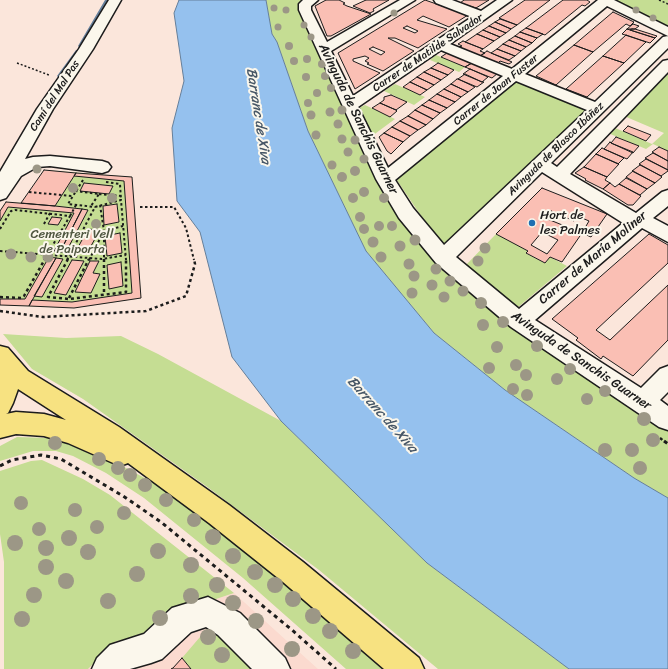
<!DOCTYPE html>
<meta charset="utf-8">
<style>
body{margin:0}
canvas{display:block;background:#fbe6db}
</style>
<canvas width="668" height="669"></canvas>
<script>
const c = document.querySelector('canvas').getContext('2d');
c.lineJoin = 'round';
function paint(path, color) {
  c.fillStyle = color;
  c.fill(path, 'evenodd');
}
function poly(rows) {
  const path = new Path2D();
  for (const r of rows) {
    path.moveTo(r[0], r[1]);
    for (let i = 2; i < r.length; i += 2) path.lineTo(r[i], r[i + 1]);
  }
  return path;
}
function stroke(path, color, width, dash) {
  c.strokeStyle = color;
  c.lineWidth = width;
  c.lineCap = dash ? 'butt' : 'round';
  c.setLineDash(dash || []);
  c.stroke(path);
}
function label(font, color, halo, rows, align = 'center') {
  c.font = font + ' Sriracha,sans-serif';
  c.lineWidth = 4;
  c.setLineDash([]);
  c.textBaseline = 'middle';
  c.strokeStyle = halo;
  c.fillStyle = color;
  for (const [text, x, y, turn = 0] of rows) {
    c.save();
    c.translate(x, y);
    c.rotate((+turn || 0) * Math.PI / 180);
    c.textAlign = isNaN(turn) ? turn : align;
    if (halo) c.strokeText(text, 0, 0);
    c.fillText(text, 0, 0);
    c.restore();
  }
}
paint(poly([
 [234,593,318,669,88,669,116,641,150,638,186,609]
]), '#fbdacf');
paint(poly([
 [266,0,306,0,319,51,371,169,388,200,420,244,444,272,517,330,668,430,668,498,634,478,505,390,434,333,366,251,308,131,277,42,272,34],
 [611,0,668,0,668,27],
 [436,55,465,67,459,72,430,60],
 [668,72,668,151,653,144,646,149,608,133,613,127,652,144,664,133,624,116],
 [520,79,590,108,445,245,430,229,396,179],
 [395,84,425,97,414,105,384,91],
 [365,105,395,119,372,136,359,108],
 [44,170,132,177,141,298,74,308,0,305,0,211,6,202,22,203],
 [496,234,528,251,527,254,545,263,550,257,567,266,517,308,464,267],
 [3,334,66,338,121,336,158,354,281,421,427,563,569,669,438,669,319,570,206,486,83,399,32,369],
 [17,437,49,438,85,446,154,483,278,575,386,669,346,669,243,578,144,498,106,473,73,456,56,451,33,451,0,461,0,446],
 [42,460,83,479,110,495,234,593,186,609,150,638,116,641,88,669,4,669,4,562,0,534,0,471,31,461],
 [212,623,256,669,191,669,182,658]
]), '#c5dd93');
const water = poly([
 [179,0,266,0,272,34,277,42,308,131,366,251,434,333,505,390,634,478,668,498,668,669,569,669,427,563,281,421,232,357,200,232,177,201,172,128,184,81,174,13,179,0]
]);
paint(water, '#95c1ee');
stroke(water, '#657f9a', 1);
paint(poly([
 [105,0,109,0,82,46,79,47,78,46,105,0],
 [76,50,79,51,60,77,58,77,57,76,76,50]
]), '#657f9a');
const building = poly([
 [326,0,339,0,345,3,343,4,347,6,371,14,331,36,327,36,315,6,326,0],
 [366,0,389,0,373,9,374,11,370,13,353,6,366,0],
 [425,0,468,15,449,27,423,16,417,20,447,29,418,48,395,38,388,38,414,51,383,71,367,64,369,63,365,61,369,58,365,56,353,59,353,61,380,73,355,89,338,53,425,0],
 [407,26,418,31,415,33,403,28,407,26],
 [373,47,385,52,381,55,369,49,373,47],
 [464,0,489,0,476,8,460,3,464,0],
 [525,0,550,0,517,25,499,18,525,0],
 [563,0,587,0,590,2,585,6,582,5,545,35,526,28,563,0],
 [613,12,634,22,630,26,626,24,593,52,574,45,613,12],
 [500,19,517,25,511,29,495,22,500,19],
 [495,22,511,29,506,33,489,26,495,22],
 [633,24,639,26,635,29,627,29,633,24],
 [489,26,506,33,500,37,483,30,489,26],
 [526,28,543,34,537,38,520,32,526,28],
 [627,29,630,30,655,38,650,43,622,34,627,29],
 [632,29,635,29,657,36,655,38,630,30,632,29],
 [483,30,500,37,494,41,477,34,483,30],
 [520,32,537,38,532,43,515,36,520,32],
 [477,34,494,41,483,49,465,42,477,34],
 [626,35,646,42,624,63,603,56,626,35],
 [515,36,532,43,526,47,509,40,515,36],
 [509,40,526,47,521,51,503,44,509,40],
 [463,41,483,49,480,51,485,53,480,56,459,47,462,46,458,44,463,41],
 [503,44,521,51,515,56,497,49,503,44],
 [574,45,593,52,556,85,536,76,574,45],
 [497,49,515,56,509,60,491,53,497,49],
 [487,51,491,53,512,62,509,64,500,61,498,63,480,56,487,51],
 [447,53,472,63,465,67,441,57,447,53],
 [603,56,624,63,587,97,566,89,603,56],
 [438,63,454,70,448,75,431,68,438,63],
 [472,63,498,73,492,78,465,67,472,63],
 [431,68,448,75,441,80,424,72,431,68],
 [470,69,488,77,482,82,463,74,470,69],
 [424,72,441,80,434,85,417,77,424,72],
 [465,74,482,82,484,82,477,87,458,79,465,74],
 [417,77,434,85,427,90,410,82,417,77],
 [457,79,458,79,475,87,468,92,451,84,457,79],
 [410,82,427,90,420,95,403,87,410,82],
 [451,84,468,92,461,97,444,89,451,84],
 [444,89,461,97,455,102,437,94,444,89],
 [437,94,455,102,447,108,429,100,437,94],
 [391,95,407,102,396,110,380,103,384,100,384,97,391,95],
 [429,100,447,108,440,113,422,105,429,100],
 [380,103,396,110,397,111,390,117,372,108,380,103],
 [422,105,440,113,433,119,415,110,422,105],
 [415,110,433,119,426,125,408,116,415,110],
 [408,116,426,125,418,130,400,121,408,116],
 [400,121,418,130,410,136,392,127,400,121],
 [628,126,651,135,646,141,623,131,628,126],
 [392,127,410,136,403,142,384,133,392,127],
 [384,133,403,142,391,154,387,151,379,137,384,133],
 [616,137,639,146,633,153,611,143,616,137],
 [610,142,611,143,633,152,627,159,604,149,610,142],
 [659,147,668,151,668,161,652,152,659,147],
 [602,148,604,149,624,158,618,164,596,154,602,148],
 [653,153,668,161,668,170,645,158,653,153],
 [596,154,619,164,607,177,584,167,596,154],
 [646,159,668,170,668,171,661,176,639,164,646,159],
 [640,165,661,176,662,177,655,183,632,171,640,165],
 [584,167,607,177,605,180,610,183,603,189,585,180,586,179,575,173,584,167],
 [44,170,76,173,55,206,21,203,44,170],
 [633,171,655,183,647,189,626,177,633,171],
 [76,173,132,177,141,298,74,308,29,306,32,300,72,302,132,293,124,181,74,176,76,173],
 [626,178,647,189,640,195,619,184,626,178],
 [84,183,113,186,109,194,80,191,84,183],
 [610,183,615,187,619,184,641,196,633,205,628,205,603,189,610,183],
 [542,188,607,214,591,237,582,233,562,262,550,257,545,263,526,253,528,251,496,234,542,188],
 [551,211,561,216,563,214,567,215,565,217,574,221,576,219,571,216,573,214,589,221,582,233,545,218,551,211],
 [542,232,558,240,547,254,531,245,542,232],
 [6,202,55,206,82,209,60,252,54,251,74,213,8,207,0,221,0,211,6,202],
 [117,204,119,222,104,225,103,206,117,204],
 [82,209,88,210,66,252,60,252,82,209],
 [52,217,62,218,58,225,48,224,52,217],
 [88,229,100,230,87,253,76,251,88,229],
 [120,233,122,253,107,256,105,236,120,233],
 [649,234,668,245,668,263,596,330,610,340,668,285,668,340,633,376,603,356,601,359,576,340,578,338,552,319,649,234],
 [49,257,56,258,29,306,0,305,0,299,25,299,49,257],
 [56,258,63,259,42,297,34,296,56,258],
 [72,260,84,261,66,295,54,293,72,260],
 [90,261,99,261,93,273,100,274,91,293,75,292,90,261],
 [121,262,123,286,109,289,107,265,121,262],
 [182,658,191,669,171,669,173,668,182,658]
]);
paint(building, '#fabfb4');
stroke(building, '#1c1c1c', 1);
const minor = poly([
 [109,0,121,0,93,49,53,109,25,159,33,157,50,156,102,161,108,163,111,167,108,171,102,173,50,166,37,167,21,176,6,198,0,200,0,172,37,109,79,49,109,0],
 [303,0,318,0,311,6,311,10,327,42,400,0,415,0,331,51,353,96,472,17,436,3,434,0,452,0,481,11,497,0,512,0,450,44,512,69,598,0,614,0,668,27,668,48,551,163,557,167,663,61,668,60,668,72,570,174,636,213,662,192,668,190,668,206,653,218,668,226,668,242,642,228,535,320,641,388,660,369,668,366,668,392,660,400,668,406,668,430,659,427,511,327,436,263,399,218,376,179,299,10,299,4,303,0],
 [607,6,668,36,663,37,595,102,525,74,607,6],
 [441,50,503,76,388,168,358,107,441,50],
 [516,81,587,110,444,245,413,208,395,180,516,81],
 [542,172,623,223,519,309,456,257,542,172],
 [208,597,240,613,285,658,290,669,252,669,218,635,206,627,191,632,162,659,151,663,130,669,92,669,97,658,110,645,144,634,172,608,208,597]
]);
const major = poly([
 [0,346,8,348,28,371,119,427,229,505,303,562,419,658,424,669,384,669,283,582,209,523,128,463,120,466,68,443,44,436,16,434,0,438,0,346],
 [18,389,66,420,44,414,16,412,6,414,8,413,13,403,18,389]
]);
stroke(minor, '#1c1c1c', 3);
stroke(major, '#1c1c1c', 3);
stroke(poly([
 [659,0,668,4],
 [17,63,49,75]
]), '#1c1c1c', 1.5, [2, 2]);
stroke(poly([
 [83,180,68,204,95,207],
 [106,182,120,184,121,200],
 [75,191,99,194,91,206],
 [29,192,72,196],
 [99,194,121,196],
 [100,205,104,231,104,260],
 [140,207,174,207,186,228,194,260],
 [70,216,76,205],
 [44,224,50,213],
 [0,229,11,211,15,210,70,216,44,260],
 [0,251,102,259,126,255],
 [67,260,95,207,121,200,126,260],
 [89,260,104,231,123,226]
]), '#1c1c1c', 2, [2.5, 2.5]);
stroke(poly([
 [68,259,48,297,69,299,126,292,126,259],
 [104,259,104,295],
 [0,297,21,298,24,296,45,259],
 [69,298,89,259],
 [0,311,43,317,146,311,186,296,195,264,194,259],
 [660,438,665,442]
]), '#1c1c1c', 2.5, [3, 3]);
stroke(poly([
 [664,441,668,444],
 [0,466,12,460,41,455,61,459,123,496,161,522,292,630,336,669]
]), '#1c1c1c', 3, [4, 4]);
paint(minor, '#fbf7ec');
paint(major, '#f7e281');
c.fillStyle = '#9c9786';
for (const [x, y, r] of [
 [274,8,3.5],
 [286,10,3.5],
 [636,10,3.5],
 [394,13,3.5],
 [653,18,3.5],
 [304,25,3.5],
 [278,27,3.5],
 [311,37,3.5],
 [289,46,4],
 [307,59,4],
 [294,61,4],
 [322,64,4],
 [325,76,4],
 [306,77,4],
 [331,88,4],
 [317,93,4],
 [308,103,4],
 [342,110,4.5],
 [330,112,4.5],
 [311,115,4.5],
 [338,124,4.5],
 [316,135,4.5],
 [342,139,4.5],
 [355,140,4.5],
 [348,152,4.5],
 [364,159,4.5],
 [332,165,4.5],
 [37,169,4.5],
 [355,171,5],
 [342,177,5],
 [73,188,5],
 [364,192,5],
 [112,198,5],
 [353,198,5],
 [384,198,5],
 [360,217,5],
 [96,224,5],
 [379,226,5],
 [392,226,5],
 [364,229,5],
 [415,240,5.5],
 [373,242,5.5],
 [400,246,5.5],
 [485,248,5.5],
 [11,254,5.5],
 [31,257,5.5],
 [48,257,5.5],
 [381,257,5.5],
 [478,261,5.5],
 [409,264,5.5],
 [436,269,5.5],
 [414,276,5.5],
 [450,281,5.5],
 [432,285,5.5],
 [463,291,5.5],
 [412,293,5.5],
 [444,297,5.5],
 [481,303,6],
 [503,322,6],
 [483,325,6],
 [537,346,6],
 [497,347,6],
 [516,365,6],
 [489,368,6],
 [570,369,6],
 [526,375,6],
 [557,379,6],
 [513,389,6],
 [605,391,6],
 [527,395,6],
 [587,399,6],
 [644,419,7],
 [653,440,7],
 [55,443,7],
 [605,450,7],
 [632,450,7],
 [99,459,7],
 [118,468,7],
 [640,468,7],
 [130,475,7],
 [145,485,7],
 [166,500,7],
 [21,503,7],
 [75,510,7],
 [124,513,7],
 [194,520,7],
 [97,527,7],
 [39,529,7],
 [213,537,8],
 [69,538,8],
 [15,543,8],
 [46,548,8],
 [158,551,8],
 [88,552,8],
 [233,556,8],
 [191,565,8],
 [46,567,8],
 [255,572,8],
 [137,574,8],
 [66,581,8],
 [217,585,8],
 [275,585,8],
 [34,595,8],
 [191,596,8],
 [293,599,8],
 [108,601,8],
 [233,603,8],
 [313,616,8],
 [160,618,8],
 [22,619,8],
 [256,621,8],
 [330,631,8],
 [208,637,8],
 [292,649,8],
 [353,651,8],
 [222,655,8]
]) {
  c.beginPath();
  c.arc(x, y, r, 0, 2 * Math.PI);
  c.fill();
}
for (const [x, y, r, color] of [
 [532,223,4,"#1f6fb2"]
]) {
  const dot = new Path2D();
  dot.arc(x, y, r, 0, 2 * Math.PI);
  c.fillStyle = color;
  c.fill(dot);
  stroke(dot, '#fbf7ec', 1.5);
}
label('11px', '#1c1c1c', '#fbf7ec', [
 ["Carrer de Matilde Salvador",428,53,-34],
 ["Carrer de Joan Fuster",496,90,-39],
 ["Camí del Mal Pas",55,96,-57],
 ["Avinguda de Blasco Ibáñez",556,149,-44]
]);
label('13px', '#1c1c1c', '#fbf7ec', [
 ["Avinguda de Sanchis Guarner",358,119,64],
 ["Carrer de María Moliner",593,258,-40],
 ["Avinguda de Sanchis Guarner",581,361,34]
]);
label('13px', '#1c1c1c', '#fbf7ec', [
 ["Hort de",540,216],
 ["les Palmes",540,231]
], 'left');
label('13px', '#4f5640', '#fbf7ec', [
 ["Cementeri Vell",72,235],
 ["de Paiporta",72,250]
]);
label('italic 14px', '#465666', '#fbf7ec', [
 ["Barranc de Xiva",258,116,81],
 ["Barranc de Xiva",382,415,48]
]);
</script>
